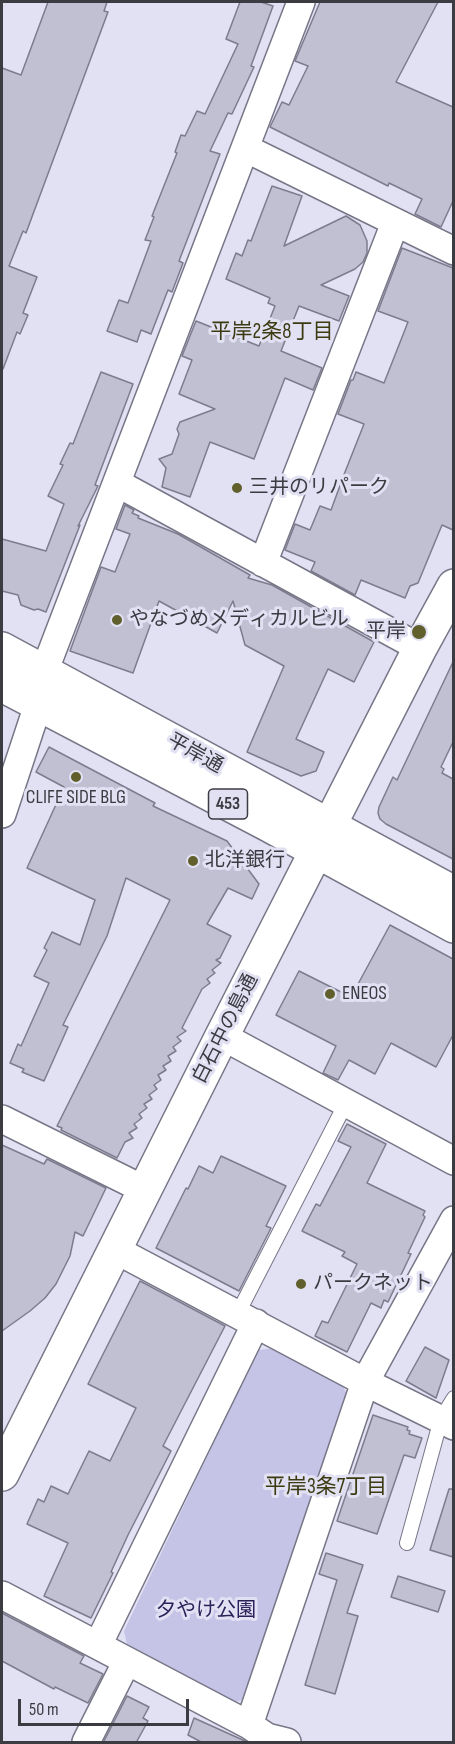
<!DOCTYPE html>
<meta charset="utf-8">
<style>
body{margin:0}
#map{position:relative;width:455px;height:1744px;overflow:hidden;background:#e2e1f4;font-family:"Sofia Sans Condensed",sans-serif}
canvas{display:block}
.frame{position:absolute;inset:0;border:3px solid #3b3b42;pointer-events:none}
.scale{position:absolute;left:18px;top:1699px;width:171px;height:27px;box-sizing:border-box;border:3px solid #3b3b42;border-top:0;padding-left:8px;font-size:18px;line-height:21px;white-space:nowrap;color:#3b3b42;-webkit-text-stroke:4px #e2e1f4;paint-order:stroke}
</style>
<div id="map">
<canvas width="455" height="1744"></canvas>
<div class="frame"></div>
<div class="scale">50 m</div>
</div>
<script>
const c = document.querySelector('canvas').getContext('2d');
c.lineJoin = 'round';
function paint(path, color) {
  c.fillStyle = color;
  c.fill(path, 'evenodd');
}
function poly(rows) {
  const path = new Path2D();
  for (const r of rows) {
    path.moveTo(r[0], r[1]);
    for (let i = 2; i < r.length; i += 2) path.lineTo(r[i], r[i + 1]);
  }
  return path;
}
function stroke(path, color, width, dash) {
  c.strokeStyle = color;
  c.lineWidth = width;
  c.lineCap = dash ? 'butt' : 'round';
  c.setLineDash(dash || []);
  c.stroke(path);
}
function label(font, color, halo, rows, align = 'center') {
  c.font = font + ' "Sofia Sans Condensed","Noto Sans JP",sans-serif';
  c.lineWidth = 6;
  c.setLineDash([]);
  c.textBaseline = 'middle';
  c.strokeStyle = halo;
  c.fillStyle = color;
  for (const [text, x, y, turn = 0] of rows) {
    c.save();
    c.translate(x, y);
    c.rotate((+turn || 0) * Math.PI / 180);
    c.textAlign = isNaN(turn) ? turn : align;
    if (halo) c.strokeText(text, 0, 0);
    c.fillText(text, 0, 0);
    c.restore();
  }
}
paint(poly([
 [274,1348,343,1386,347,1395,246,1698,236,1702,127,1644,124,1631,258,1350]
]), '#c5c3e6');
const building = poly([
 [48,2,107,2,104,11,108,12,26,233,23,231,9,266,37,277,23,313,28,315,20,334,17,332,3,369,2,369,2,68,21,75,48,2],
 [240,2,261,2,273,6,251,66,254,67,232,114,228,113,210,151,220,154,179,261,183,263,172,292,168,290,151,334,141,330,137,342,107,331,119,300,128,303,151,241,145,240,154,217,152,216,177,153,175,152,181,135,185,136,197,111,205,114,238,44,226,39,240,2],
 [320,2,438,2,396,82,453,107,453,201,441,227,415,214,422,199,389,183,388,186,270,127,282,102,289,105,308,66,295,61,320,2],
 [272,186,302,196,284,246,346,216,360,225,367,241,367,253,363,262,355,269,321,285,349,296,339,321,299,306,281,351,322,368,313,390,285,378,254,459,210,442,190,497,162,487,166,468,159,459,172,454,179,434,177,429,180,422,215,409,179,394,192,360,182,356,196,321,259,346,275,306,268,303,270,298,226,279,236,253,242,256,248,240,251,241,272,186],
 [402,248,453,268,453,530,442,525,418,583,410,586,405,598,361,580,355,595,311,571,315,562,285,550,295,524,310,530,320,506,331,510,345,472,364,424,338,414,351,380,353,380,356,372,384,383,408,322,378,311,402,248],
 [101,372,133,384,95,485,98,486,78,526,80,525,46,612,38,609,34,610,21,605,18,595,2,591,2,539,46,551,64,504,48,496,63,465,60,464,70,443,73,444,101,372],
 [125,505,134,510,132,513,139,516,138,518,178,534,250,575,248,578,272,585,374,642,354,682,328,669,296,739,324,752,316,771,301,776,247,752,284,666,245,645,233,601,217,633,159,601,133,673,70,651,101,567,115,572,130,534,116,529,125,505],
 [453,662,453,742,441,767,444,769,442,773,453,779,453,859,386,824,380,819,378,813,379,807,393,777,397,780,453,662],
 [49,747,155,803,153,806,227,841,259,884,252,899,228,888,207,924,231,936,220,958,216,960,221,963,212,970,215,973,207,979,210,983,202,989,182,1028,186,1031,177,1037,181,1041,173,1047,176,1051,168,1056,171,1061,163,1066,166,1070,158,1075,161,1080,154,1085,157,1089,149,1095,152,1099,144,1104,147,1108,139,1114,142,1118,134,1124,137,1128,129,1133,133,1138,125,1142,117,1158,61,1130,62,1128,57,1126,170,900,126,878,107,936,63,1025,68,1027,44,1081,22,1072,24,1069,10,1063,18,1044,21,1046,49,983,34,976,47,950,44,948,52,932,80,945,95,900,27,868,64,787,36,772,49,747],
 [390,925,453,959,453,1035,436,1067,391,1043,375,1074,349,1060,338,1080,323,1073,336,1046,276,1015,299,971,351,997,390,925],
 [347,1124,386,1144,367,1183,425,1211,423,1215,425,1217,408,1253,411,1254,388,1302,384,1300,381,1308,371,1303,347,1352,315,1336,322,1321,328,1323,357,1264,342,1256,345,1252,302,1231,316,1204,320,1206,351,1147,338,1141,347,1124],
 [2,1145,44,1164,47,1159,106,1188,83,1236,75,1232,70,1256,56,1284,45,1298,30,1311,2,1331,2,1145],
 [221,1156,286,1186,266,1226,271,1228,239,1291,156,1248,186,1188,188,1189,199,1166,213,1173,221,1156],
 [140,1281,225,1326,163,1446,171,1451,128,1535,111,1572,113,1573,91,1618,44,1596,68,1543,27,1524,38,1499,44,1502,51,1486,68,1494,89,1451,110,1461,136,1408,88,1384,140,1281],
 [425,1347,449,1360,436,1398,406,1381,425,1347],
 [373,1415,408,1427,407,1430,410,1431,409,1434,422,1438,415,1458,404,1455,377,1534,337,1521,373,1415],
 [449,1489,453,1489,453,1557,430,1550,449,1489],
 [326,1553,363,1565,347,1613,358,1616,335,1694,305,1685,337,1580,319,1574,326,1553],
 [398,1576,445,1591,438,1612,391,1597,398,1576],
 [2,1613,84,1656,80,1663,103,1674,88,1703,55,1687,54,1689,2,1661,2,1613],
 [127,1696,149,1707,143,1718,148,1721,136,1743,103,1743,127,1696],
 [194,1718,245,1741,247,1743,203,1743,188,1735,194,1718]
]);
paint(building, '#c1c0d2');
stroke(building, '#7d7c8d', 1.5);
const service = poly([
 [238,1313,346,1103],
 [407,1543,441,1419,454,1398]
]);
const minor = poly([
 [245,148,454,251],
 [117,483,420,648],
 [263,563,395,223],
 [2,814,38,705,44,672,301,2],
 [222,1036,454,1161],
 [2,1119,145,1190],
 [114,1249,365,1382,454,1426],
 [2,1595,249,1725,267,1737,287,1742],
 [98,1645,256,1323],
 [249,1725,365,1382,454,1220],
 [86,1742,127,1661]
]);
const tertiary = poly([
 [2,1474,222,1036,420,648,454,586]
]);
const trunk = poly([
 [2,649,454,893],
 [2,685,267,824,454,926]
]);
stroke(service, '#777687', 16);
stroke(minor, '#777687', 30);
stroke(tertiary, '#777687', 36);
stroke(trunk, '#777687', 36);
stroke(service, '#fff', 14);
stroke(minor, '#fff', 27);
stroke(tertiary, '#fff', 33);
stroke(trunk, '#fff', 33);
for (const [x, y, r, color] of [
 [237,488,6,"#61602d"],
 [117,620,6,"#61602d"],
 [419,632,8,"#61602d"],
 [76,777,6,"#61602d"],
 [193,861,6,"#61602d"],
 [330,994,6,"#61602d"],
 [301,1284,6,"#61602d"]
]) {
  const dot = new Path2D();
  dot.arc(x, y, r, 0, 2 * Math.PI);
  c.fillStyle = color;
  c.fill(dot);
  stroke(dot, '#e2e1f4', 2);
}
for (const [x, y, w] of [
 [228,804,39]
]) {
  const box = new Path2D();
  box.roundRect(x - w / 2, y - 15, w, 30, 4.5);
  c.fillStyle = '#e2e1f4';
  c.fill(box);
  stroke(box, '#3b3b42', 1.5);
}
label('bold 18px', '#3b3b42', null, [
 ["453",228,804]
]);
label('20px', '#3b3b42', '#e2e1f4', [
 ["三井のリパーク",249,488],
 ["やなづめメディカルビル",129,620],
 ["平岸",406,632,"right"],
 ["CLIFE SIDE BLG",76,798,"center"],
 ["北洋銀行",205,861],
 ["ENEOS",342,994],
 ["パークネット",313,1284]
], 'left');
label('20px', '#3b3b42', '#e2e1f4', [
 ["平岸通",195,754,29],
 ["白石中の島通",226,1029,-63]
]);
label('20px', '#2b2159', '#e2e1f4', [
 ["夕やけ公園",206,1611]
]);
label('21px', '#3c3a11', '#e2e1f4', [
 ["平岸2条8丁目",272,333],
 ["平岸3条7丁目",326,1488]
]);
</script>
